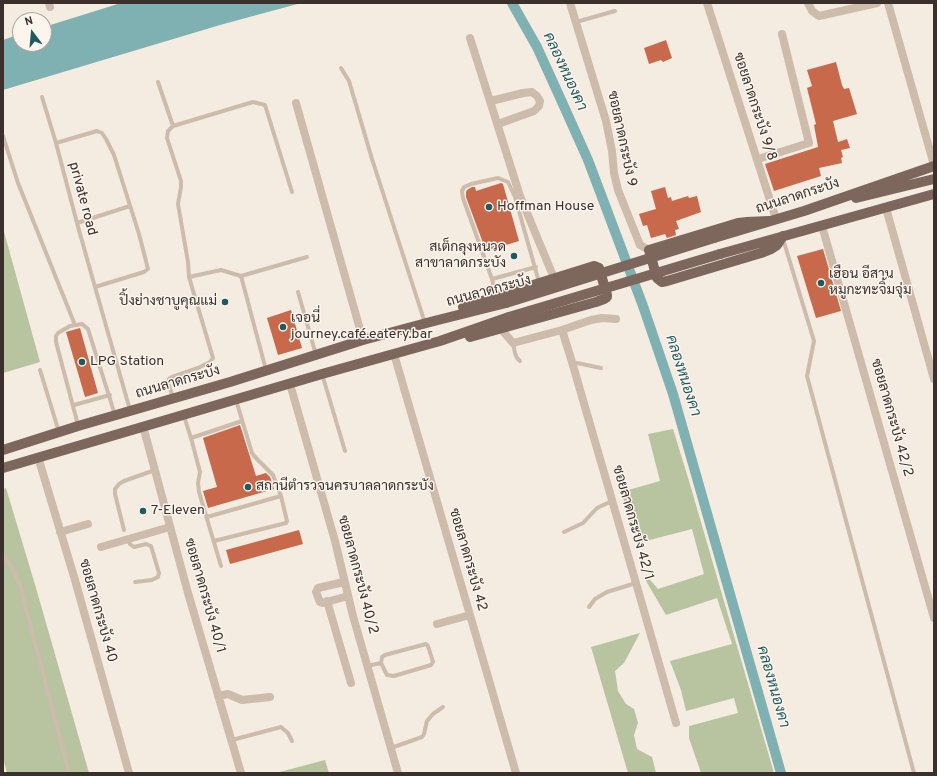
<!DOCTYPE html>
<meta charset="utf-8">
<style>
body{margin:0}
#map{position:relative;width:937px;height:776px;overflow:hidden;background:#f4ebe1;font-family:Overpass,sans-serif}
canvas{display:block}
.frame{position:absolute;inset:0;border:4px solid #3b302b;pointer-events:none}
.north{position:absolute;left:12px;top:12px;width:40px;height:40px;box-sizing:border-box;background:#fbf5ee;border:1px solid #aea6a0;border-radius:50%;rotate:344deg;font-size:11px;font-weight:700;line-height:16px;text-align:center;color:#3b302b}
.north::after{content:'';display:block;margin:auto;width:14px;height:18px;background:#1f5a5e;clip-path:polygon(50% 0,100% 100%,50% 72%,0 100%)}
</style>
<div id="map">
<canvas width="937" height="776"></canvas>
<div class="frame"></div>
<div class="north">N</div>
</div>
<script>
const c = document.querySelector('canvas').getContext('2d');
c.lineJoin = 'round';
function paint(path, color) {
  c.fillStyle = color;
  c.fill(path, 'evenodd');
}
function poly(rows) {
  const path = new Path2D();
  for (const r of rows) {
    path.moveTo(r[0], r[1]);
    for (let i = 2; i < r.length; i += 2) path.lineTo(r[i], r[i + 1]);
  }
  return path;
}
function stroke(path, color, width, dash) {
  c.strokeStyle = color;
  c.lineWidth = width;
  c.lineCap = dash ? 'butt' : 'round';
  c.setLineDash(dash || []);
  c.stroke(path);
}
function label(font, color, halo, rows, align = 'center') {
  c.font = font + ' Overpass,Sarabun,sans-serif';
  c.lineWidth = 3;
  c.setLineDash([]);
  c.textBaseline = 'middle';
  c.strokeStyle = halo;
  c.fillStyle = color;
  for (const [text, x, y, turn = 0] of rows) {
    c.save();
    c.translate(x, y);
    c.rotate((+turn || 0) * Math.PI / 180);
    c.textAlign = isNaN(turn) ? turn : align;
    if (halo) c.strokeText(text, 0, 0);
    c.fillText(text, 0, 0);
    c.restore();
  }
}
paint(poly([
 [3,228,40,362,3,373],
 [673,429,689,481,774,773,701,773,689,738,689,726,738,713,734,698,686,711,681,690,670,661,732,644,717,598,666,615,646,581,646,575,658,589,704,574,692,529,638,543,621,492,660,481,648,434],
 [6,488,36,588,89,773,7,773,3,758,3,489],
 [640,633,624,663,615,671,618,691,626,704,634,709,638,723,634,735,637,749,652,757,656,773,628,773,591,647],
 [325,760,329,773,276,773]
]), '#b8c4a0');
paint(poly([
 [121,3,301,3,220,25,3,90,3,40,20,34,20,44,44,44,44,27]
]), '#7fb0b2');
stroke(poly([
 [512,3,537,47,562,102,588,160,643,306,673,394,781,773]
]), '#7fb0b2', 10);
paint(poly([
 [666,40,672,58,663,62,661,60,649,64,644,48],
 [836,62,842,85,844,89,849,88,857,114,833,121,838,142,847,139,850,148,841,150,843,157,841,158,842,163,819,168,821,176,774,191,765,164,818,147,814,125,816,124,807,88,812,86,807,70],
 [501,183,503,184,519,241,486,251,466,197,466,192,467,190,472,187,475,187,476,191],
 [665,187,668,198,671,197,672,201,688,196,689,198,697,196,701,212,676,221,679,229,675,230,676,235,667,238,665,234,651,238,647,225,643,226,639,214,656,209,651,191],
 [823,249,841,311,816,318,797,256],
 [291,310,302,348,278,355,267,318],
 [80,328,98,393,85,397,66,332],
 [240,425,256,476,266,473,270,477,274,489,208,508,203,491,217,487,203,438],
 [299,530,303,544,230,564,226,550]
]), '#c8694b');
stroke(poly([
 [576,22,615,11],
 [341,68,349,81,372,159,425,323],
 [158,82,173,126],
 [42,97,56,143],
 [3,136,18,183,75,325],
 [77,223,130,206],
 [783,239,814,341,807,376,914,773],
 [189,277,221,270,241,276],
 [492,279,536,267],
 [95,287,144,272,148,269,139,234,114,155,106,139,102,133,97,131,56,143,77,223,95,287,130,410],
 [298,292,316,355],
 [496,296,492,279,463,198,462,191,464,187,471,184,498,178,508,182,515,197,539,282],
 [513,343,515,353,517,358,520,361],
 [572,362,601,368],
 [40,370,59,432],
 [266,370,241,276,307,257],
 [322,374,345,451],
 [173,398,168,382,169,379,172,377,198,368,210,362,213,358,189,277,188,262,178,204,181,187,181,181,167,138,168,131,173,126,253,102,265,105,292,192],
 [74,405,110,395],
 [184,416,191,438,200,472,198,483,199,492,221,566],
 [78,425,56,342,56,336,58,333,70,326,82,324,88,329,115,415],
 [191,438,242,421],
 [207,517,281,496],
 [124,530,115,494,115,489,119,484,124,481,155,470],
 [564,532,583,523,597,508,612,501],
 [128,539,130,544,134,547,146,544,151,546,159,573,158,577,152,580,135,582],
 [214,541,286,523,287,521,281,496,273,475,255,457,252,453,236,400],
 [3,555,13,570,20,585,69,773],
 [589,607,595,599,607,592,636,583],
 [367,666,381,663,382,657,385,655,426,644,428,646,433,662,431,665,394,676,387,675,381,663],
 [232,740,281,727,288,733,292,741],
 [391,748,422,737,424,734,427,721,433,714,443,707]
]), '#cdbbac', 4);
stroke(poly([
 [49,3,50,7],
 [570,3,606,121,612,151,614,173,618,190,640,245,649,250],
 [707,3,776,219],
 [808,3,812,11,819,16,877,3],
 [888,3,934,165],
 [470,38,520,196,554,278],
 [491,101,523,93,532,92,537,96,540,101,539,106,534,111,498,124],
 [296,103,363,340],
 [758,159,809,143,782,34],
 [886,208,934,379],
 [822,226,934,618],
 [501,329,513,343,562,330,591,320,602,318,616,319],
 [562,330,572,362,636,583,676,723],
 [394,354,516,773],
 [290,384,335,541,353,616,398,773],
 [143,426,188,593,241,773],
 [38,457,75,580,129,773],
 [60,532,88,524],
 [101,547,170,527],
 [344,582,318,588,316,592,320,602,323,603,348,596],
 [327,601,351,683],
 [437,624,470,615],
 [218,696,228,694,242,700,270,697]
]), '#cdbbac', 8);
stroke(poly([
 [856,198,934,179],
 [769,221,747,222,738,223,649,250,657,278,662,282,667,281,761,253,771,249,777,245,783,236],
 [714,238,804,211,934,166],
 [720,254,934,194],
 [463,307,594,266,599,268,607,295,607,297,604,299,596,302,470,337],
 [3,450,78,426,230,382,363,340,434,321,506,303],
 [3,468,322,374,440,341,509,317]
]), '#7d675c', 10);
stroke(poly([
 [506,303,714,238],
 [509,317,720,254]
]), '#7d675c', 10);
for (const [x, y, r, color] of [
 [489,207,4,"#1f5a5e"],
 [514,256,4,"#1f5a5e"],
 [821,283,4,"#1f5a5e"],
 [225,302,4,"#1f5a5e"],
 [283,327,4,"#1f5a5e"],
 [82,362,4,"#1f5a5e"],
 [248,487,4,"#1f5a5e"],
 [143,511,4,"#1f5a5e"]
]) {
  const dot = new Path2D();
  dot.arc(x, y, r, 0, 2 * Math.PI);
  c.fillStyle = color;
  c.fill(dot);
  stroke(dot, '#fbf5ee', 1.5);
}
label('14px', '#3b302b', '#fbf5ee', [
 ["ซอยลาดกระบัง 9/8",754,107,72],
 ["ซอยลาดกระบัง 9",621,139,78],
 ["ถนนลาดกระบัง",798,197,-18],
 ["private road",82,199,75],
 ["ถนนลาดกระบัง",489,292,-15],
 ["ถนนลาดกระบัง",178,383,-16],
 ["ซอยลาดกระบัง 42/2",891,418,74],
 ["ซอยลาดกระบัง 42/1",632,523,74],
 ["ซอยลาดกระบัง 42",467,560,74],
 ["ซอยลาดกระบัง 40/2",357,575,75],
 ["ซอยลาดกระบัง 40/1",204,596,74],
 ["ซอยลาดกระบัง 40",97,611,74]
]);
label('14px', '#3b302b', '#fbf5ee', [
 ["Hoffman House",497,207],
 ["สเต็กลุงหนวด",506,248,"right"],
 ["สาขาลาดกระบัง",506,264,"right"],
 ["เฮือน อีสาน",829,275],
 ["หมูกะทะจิ้มจุ่ม",829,291],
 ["ปิ้งย่างชาบูคุณแม่",217,302,"right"],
 ["เจอนี่",291,319],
 ["journey.café.eatery.bar",291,335],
 ["LPG Station",90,362],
 ["สถานีตำรวจนครบาลลาดกระบัง",256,487],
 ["7-Eleven",151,511]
], 'left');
label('italic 15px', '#1f5a5e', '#fbf5ee', [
 ["คลองหนองคา",564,72,65],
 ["คลองหนองคา",682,376,72],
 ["คลองหนองคา",772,687,74]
]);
</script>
